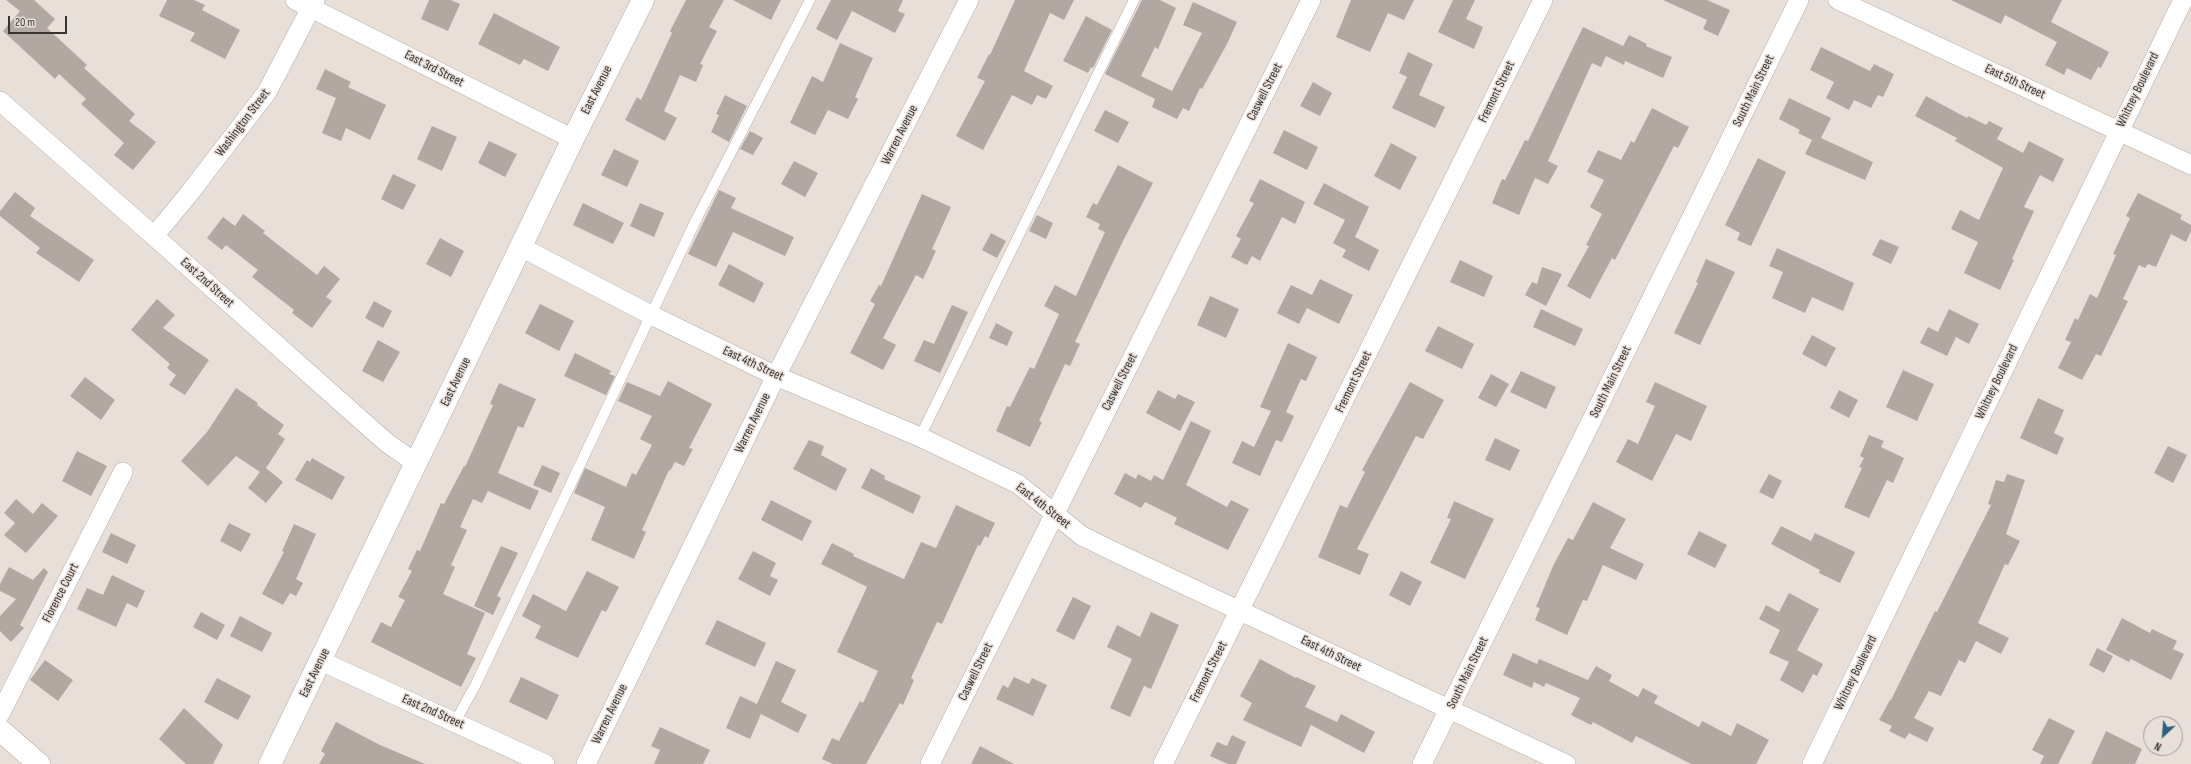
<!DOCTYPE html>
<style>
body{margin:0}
#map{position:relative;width:2191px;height:764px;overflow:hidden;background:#e9dfd9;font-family:"Sofia Sans Condensed",sans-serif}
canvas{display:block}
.north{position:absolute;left:2143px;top:716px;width:40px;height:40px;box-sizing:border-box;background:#e9dfd9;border:1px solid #a29a95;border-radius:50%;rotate:206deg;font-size:11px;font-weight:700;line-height:16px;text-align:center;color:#373330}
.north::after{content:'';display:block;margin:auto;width:14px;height:18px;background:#29627c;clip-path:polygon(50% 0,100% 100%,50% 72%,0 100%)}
.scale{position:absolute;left:8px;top:16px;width:59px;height:18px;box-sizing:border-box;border:2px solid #373330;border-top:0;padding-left:5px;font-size:12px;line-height:14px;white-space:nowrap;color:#373330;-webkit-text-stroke:3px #e9dfd9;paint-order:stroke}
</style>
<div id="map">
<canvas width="2191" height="764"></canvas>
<div class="north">N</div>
<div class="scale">20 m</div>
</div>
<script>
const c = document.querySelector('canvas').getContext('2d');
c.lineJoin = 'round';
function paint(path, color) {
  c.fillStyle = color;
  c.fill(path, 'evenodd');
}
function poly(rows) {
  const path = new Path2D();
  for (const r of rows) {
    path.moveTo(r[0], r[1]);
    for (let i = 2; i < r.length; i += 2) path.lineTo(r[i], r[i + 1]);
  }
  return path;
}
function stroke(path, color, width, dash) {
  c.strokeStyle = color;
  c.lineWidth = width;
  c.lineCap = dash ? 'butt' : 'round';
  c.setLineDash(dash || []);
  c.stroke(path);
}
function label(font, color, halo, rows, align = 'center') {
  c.font = font + ' "Sofia Sans Condensed",sans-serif';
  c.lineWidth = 3;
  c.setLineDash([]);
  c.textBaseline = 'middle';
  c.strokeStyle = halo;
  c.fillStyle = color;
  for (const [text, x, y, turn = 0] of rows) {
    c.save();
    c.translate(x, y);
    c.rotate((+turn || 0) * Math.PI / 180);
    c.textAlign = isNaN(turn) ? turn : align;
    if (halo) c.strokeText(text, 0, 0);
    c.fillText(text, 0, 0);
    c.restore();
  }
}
paint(poly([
 [6,0,34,0,55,19,47,28,87,65,84,68,135,114,129,121,156,142,133,170,114,155,124,143,81,104,86,99,59,74,55,79,3,31,20,11],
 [167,0,194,0,205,5,202,10,240,30,225,59,190,41,195,33,159,16],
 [429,0,451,0,460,4,448,31,421,19],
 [686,0,724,0,709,27,717,31,700,64,703,65,696,82,680,75,664,111,677,118,665,141,625,120,637,97,641,100,672,33,670,31],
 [733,0,781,0,771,20],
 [831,0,903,0,898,11,905,14,895,33,852,11,837,40,816,29],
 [1015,0,1074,0,1064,20,1050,13,1024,71,1053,86,1046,99,1037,95,1032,105,1012,95,983,150,956,136,985,81,977,78,989,54,990,55],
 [1142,0,1160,0,1176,8,1158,49,1155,47,1141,76,1172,91,1202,33,1183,25,1193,2,1237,22,1227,44,1202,89,1200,88,1189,111,1183,108,1177,119,1152,107,1155,99,1105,74],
 [1351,0,1414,0,1404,20,1388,13,1370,52,1336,37],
 [1453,0,1475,0,1466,19,1483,27,1474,49,1438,32],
 [1663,0,1707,0,1730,10,1718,36,1703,29,1707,20],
 [1951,0,2062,0,2051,22,2109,52,2101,68,2098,67,2091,80,2067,68,2064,75,2045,65,2057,42,2005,15,2001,24],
 [494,13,560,47,548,71,524,59,520,65,478,44],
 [1086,16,1112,30,1093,68,1091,67,1088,73,1063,61],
 [1583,27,1623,46,1629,35,1647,44,1646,46,1672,57,1663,78,1625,61,1624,65,1606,56,1601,67,1592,63,1548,161,1558,166,1548,184,1535,178,1519,215,1492,203,1502,179,1505,180,1525,140,1528,141],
 [840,43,873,58,855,97,858,99,848,119,828,110,815,135,790,123,812,76,823,82],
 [1821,47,1870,71,1874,64,1894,74,1883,97,1878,95,1871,108,1854,100,1849,110,1826,98,1834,82,1810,70],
 [1408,52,1433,64,1419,95,1445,107,1435,128,1392,108,1407,77,1399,73],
 [325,69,351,82,348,87,386,105,370,140,346,128,341,141,322,133,336,98,316,89],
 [1313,82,1332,93,1320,116,1300,106],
 [725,95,747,106,729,142,711,132,719,115,716,114],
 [1926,96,1967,118,1968,116,1986,125,1989,121,2003,128,1997,139,2023,153,2029,141,2064,159,2053,182,2040,175,2024,207,2034,211,2012,259,2014,260,2000,290,1964,273,1978,242,1951,229,1960,210,1979,220,2003,168,1955,141,1957,138,1915,116],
 [1789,98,1831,118,1821,138,1873,162,1865,180,1805,154,1812,140,1798,133,1800,130,1779,119],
 [1652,108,1689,127,1678,148,1674,146,1615,260,1612,258,1590,299,1567,286,1589,246,1586,245,1602,214,1590,207,1604,180,1587,172,1598,150,1621,160,1631,141,1634,143],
 [1105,110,1129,122,1118,143,1094,131],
 [432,126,457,137,442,171,417,159],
 [1284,130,1318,147,1307,170,1273,153],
 [750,131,763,138,753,155,740,149],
 [489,141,517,154,505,177,478,163],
 [1391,143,1417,157,1400,190,1374,176],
 [614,149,639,161,627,187,601,175],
 [1758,158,1786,172,1751,246,1737,240,1740,233,1725,225],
 [794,161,818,173,805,197,781,184],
 [1118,165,1153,183,1123,241,1075,342,1080,344,1070,366,1065,364,1039,421,1042,422,1030,447,996,431,1007,406,1010,407,1030,367,1034,369,1059,314,1044,306,1055,285,1076,296,1105,232,1098,229,1100,224,1086,217,1093,203,1097,205],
 [393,174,416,185,403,210,381,199],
 [1260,179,1305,202,1295,224,1282,217,1260,261,1252,256,1247,265,1231,257,1241,239,1236,236,1254,203,1249,201],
 [1324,183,1369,207,1355,237,1379,250,1369,271,1342,257,1346,250,1333,243,1345,220,1313,204],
 [719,190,736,198,731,208,794,237,785,256,733,232,716,267,688,254],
 [15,192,35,208,30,216,94,260,79,282,36,253,40,248,0,216,0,211],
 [2138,193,2182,215,2180,219,2191,225,2191,231,2186,242,2171,234,2156,267,2148,264,2145,268,2139,265,2123,299,2128,301,2101,356,2096,354,2082,380,2058,368,2071,342,2065,340,2075,318,2078,320,2090,294,2097,298,2116,255,2113,254,2130,218,2126,216],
 [922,194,951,207,932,249,936,251,923,279,916,275,883,338,896,345,883,370,850,353,875,304,870,301,879,285,881,286],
 [583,203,624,223,613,244,573,225],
 [640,203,664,213,654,237,630,226],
 [243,214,265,231,263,233,317,275,324,266,340,279,326,297,332,301,312,328,292,313,294,310,252,277,258,270,226,245,222,250,207,238,223,217,235,226],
 [1037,215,1053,223,1046,239,1029,231],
 [991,233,1006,241,997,258,982,250],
 [440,238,464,251,451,277,426,264],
 [1880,239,1899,247,1891,264,1872,255],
 [1777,248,1854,283,1843,311,1812,297,1805,313,1772,298,1783,272,1769,266],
 [1706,259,1735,272,1700,345,1674,333,1698,283,1696,282],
 [1460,260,1493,276,1484,297,1450,282],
 [729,264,764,283,754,303,718,285],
 [1542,267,1562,274,1546,306,1525,295,1532,282,1537,284],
 [1320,279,1353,295,1339,324,1307,308,1299,324,1277,313,1291,285,1312,295],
 [1210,296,1239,309,1226,338,1197,325],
 [157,299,175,315,163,328,209,360,185,395,169,385,176,375,167,368,170,364,131,330],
 [374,301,392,311,383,328,365,318],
 [540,304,574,321,559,351,525,333],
 [952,305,968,312,940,373,914,361,924,340,934,344],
 [1541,309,1583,329,1575,346,1533,327],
 [1949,309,1979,324,1969,344,1956,337,1947,356,1920,343,1928,327,1938,332],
 [996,323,1013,332,1007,346,989,338],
 [1438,326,1474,344,1462,369,1425,351],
 [1812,335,1836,348,1826,367,1802,354],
 [378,340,400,352,383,382,362,371],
 [1288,343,1317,357,1306,381,1301,379,1286,412,1294,416,1282,442,1276,440,1260,476,1232,463,1242,441,1254,447,1271,411,1260,407],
 [575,353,611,371,609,374,615,376,606,395,564,376],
 [1903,370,1934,384,1917,421,1886,407],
 [1521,371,1556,387,1546,409,1510,392],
 [1491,374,1509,384,1496,407,1478,398],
 [85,377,115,400,101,420,70,396],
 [668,381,712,404,689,448,693,449,684,466,675,462,670,471,669,470,642,530,646,532,634,559,591,540,605,507,574,493,585,468,626,487,632,473,636,475,652,445,640,439,652,416,618,401,627,382,660,396],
 [1410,382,1444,400,1423,439,1416,436,1357,549,1369,554,1360,575,1318,557,1340,505,1347,508,1365,472,1362,470],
 [1655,382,1707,406,1691,441,1676,434,1652,481,1616,462,1628,439,1638,444,1655,406,1646,402],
 [499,383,536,399,523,428,518,426,498,473,539,491,530,510,488,491,482,503,473,499,460,527,467,530,451,565,455,567,443,594,485,613,467,654,476,658,461,687,371,642,381,622,391,627,405,600,398,597,412,571,408,569,417,550,420,551,441,503,444,504,464,466,465,467,493,405,490,404],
 [236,388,258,403,257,405,284,425,278,434,285,439,266,468,283,482,266,503,248,488,260,472,236,456,208,486,181,461,207,432],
 [1158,390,1175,399,1178,394,1195,402,1180,431,1146,413],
 [1839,390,1858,400,1849,418,1830,408],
 [2038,398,2064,410,2054,433,2064,438,2057,455,2020,438],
 [1191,421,1211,431,1186,485,1227,507,1231,500,1249,509,1228,550,1174,524,1177,518,1145,502,1141,508,1114,494,1125,473,1136,479,1138,474,1151,481,1154,475,1163,480],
 [1869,435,1884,441,1881,447,1904,458,1893,483,1887,480,1869,518,1844,507,1862,468,1859,467,1864,458,1860,456],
 [1495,438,1520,450,1510,471,1485,460],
 [809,440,824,446,821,455,847,469,836,491,793,469],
 [2168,446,2187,455,2173,483,2154,473],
 [77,451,107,466,91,496,62,481],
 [312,458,345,477,332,500,295,480,307,460,310,462],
 [542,465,560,473,551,493,533,485],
 [871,468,885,476,884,479,921,496,913,514,861,488],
 [1769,474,1782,481,1773,499,1759,492],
 [2007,474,2025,480,2006,534,2020,541,2008,565,2005,564,1978,623,2009,638,2001,654,1976,641,1965,663,1959,660,1941,696,1929,691,1914,718,1934,728,1927,742,1909,733,1905,739,1889,731,1892,726,1879,720,1890,700,1891,700,1935,611,1937,612,1991,505,1988,504,1996,480,2004,482],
 [16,499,33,514,42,503,58,516,26,553,4,535,15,523,4,513],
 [771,500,812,521,802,541,761,520],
 [1454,501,1494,519,1465,579,1430,563,1451,519,1447,518],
 [1593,502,1626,519,1610,548,1644,564,1636,580,1603,565,1587,601,1583,600,1567,635,1535,620,1540,608,1536,607,1553,566,1568,538,1573,540],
 [956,505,995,523,988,538,985,536,980,546,978,545,942,624,937,622,911,678,914,680,903,705,900,703,866,764,833,764,822,759,832,738,839,741,860,701,863,703,878,671,837,652,867,587,821,564,832,543,854,554,853,556,904,579,921,542,936,548],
 [229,523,251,534,241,552,220,541],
 [294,524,316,534,296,579,303,583,296,596,290,593,283,605,262,594,284,552,282,551],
 [1781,526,1811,541,1815,533,1855,552,1840,583,1819,573,1820,570,1771,544],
 [1699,531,1727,545,1715,568,1687,554],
 [111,533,136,545,127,564,102,552],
 [501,546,518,553,497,596,501,598,493,615,474,606],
 [753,551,776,563,770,576,778,580,770,596,738,579],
 [9,567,33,580,44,568,48,572,20,625,24,628,11,642,0,631,0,616,16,599,0,591,0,584],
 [587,571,619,587,606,612,602,610,578,658,535,638,541,626,522,616,533,594,566,611],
 [1401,571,1422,582,1410,606,1389,595],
 [112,575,145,591,137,608,127,603,116,627,77,609,87,588,103,595],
 [1789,593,1819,609,1797,650,1823,664,1817,676,1813,674,1803,693,1780,680,1789,662,1769,653,1780,630,1759,619,1766,605,1779,612],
 [1073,597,1091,606,1074,640,1056,631],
 [201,612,225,625,217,640,193,627],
 [1151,612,1179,625,1151,689,1144,686,1130,717,1110,708,1132,659,1107,647,1117,625,1140,637],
 [240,616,272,633,262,652,230,636],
 [2122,618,2150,633,2152,629,2177,641,2173,649,2184,654,2171,680,2131,659,2129,662,2106,650],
 [717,620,766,643,755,667,705,644],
 [2097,648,2113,656,2104,673,2089,665],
 [1513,653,1537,664,1539,659,1588,680,1596,666,1612,675,1609,681,1638,697,1643,688,1658,696,1654,703,1699,727,1702,721,1731,736,1737,723,1769,740,1756,764,1691,764,1636,736,1632,743,1593,722,1591,725,1571,715,1580,698,1546,683,1544,687,1534,682,1532,688,1503,675],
 [1260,659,1296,678,1296,677,1316,686,1305,707,1337,722,1341,714,1375,732,1364,753,1311,725,1301,747,1243,720,1252,703,1240,696],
 [45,660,73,680,58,701,30,680],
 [776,661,796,670,781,702,807,715,798,733,761,714,750,739,726,728,740,696,757,704],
 [521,677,559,695,547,720,509,702],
 [1014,677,1029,684,1032,678,1047,685,1033,716,996,699,1003,685,1008,688],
 [217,678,251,696,238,720,204,702],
 [184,708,223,745,213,764,186,764,159,739],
 [2049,718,2075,731,2058,764,2040,764,2044,756,2032,750],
 [336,722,380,745,425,764,319,764,325,754,321,751],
 [660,727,710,750,703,764,654,764,660,750,651,746],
 [2106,731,2142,749,2135,764,2091,764],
 [1232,735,1246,742,1236,764,1228,764,1210,756,1217,742,1227,746],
 [980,746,1014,764,971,764]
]), '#b2a8a2');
const lane = poly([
 [920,437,1134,0],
 [455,722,475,686,696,220,810,0]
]);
const street = poly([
 [295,0,573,139],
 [1838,0,2191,165],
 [0,101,154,236,387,443,416,463],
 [154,236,188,195,267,92,315,0],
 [521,247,651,315,776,376,920,437,1018,484,1082,536,1121,555,1566,764],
 [321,661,545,764],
 [0,714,123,472],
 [586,764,776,376,969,0],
 [930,764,1311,0],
 [1163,764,1543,0],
 [1422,764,1799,0],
 [1812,764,2183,0]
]);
const secondary = poly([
 [0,730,39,764],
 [270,764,573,139,643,0]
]);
stroke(lane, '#b7ada7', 11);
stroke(street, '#b7ada7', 20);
stroke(secondary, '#b7ada7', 23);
stroke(lane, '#fff', 10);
stroke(street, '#fff', 19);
stroke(secondary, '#fff', 22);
label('13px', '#373330', '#e9dfd9', [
 ["East 3rd Street",434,69,27],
 ["East 5th Street",2015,82,25],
 ["East Avenue",597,90,-63],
 ["Whitney Boulevard",2138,90,-64],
 ["South Main Street",1754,91,-64],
 ["Caswell Street",1265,92,-63],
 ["Fremont Street",1497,92,-64],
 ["Washington Street",243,123,-53],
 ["Warren Avenue",900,135,-63],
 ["East 2nd Street",207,283,42],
 ["East 4th Street",753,364,25],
 ["East Avenue",456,382,-64],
 ["Caswell Street",1120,382,-63],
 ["Fremont Street",1354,382,-64],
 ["South Main Street",1611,382,-64],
 ["Whitney Boulevard",1997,382,-64],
 ["Warren Avenue",753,423,-64],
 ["East 4th Street",1043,506,38],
 ["Florence Court",61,593,-63],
 ["East 4th Street",1331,654,26],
 ["Caswell Street",976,672,-64],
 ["Fremont Street",1209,672,-63],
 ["East Avenue",315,673,-64],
 ["South Main Street",1468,673,-64],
 ["Whitney Boulevard",1856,673,-64],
 ["East 2nd Street",433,712,24],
 ["Warren Avenue",610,714,-64]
]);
</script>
